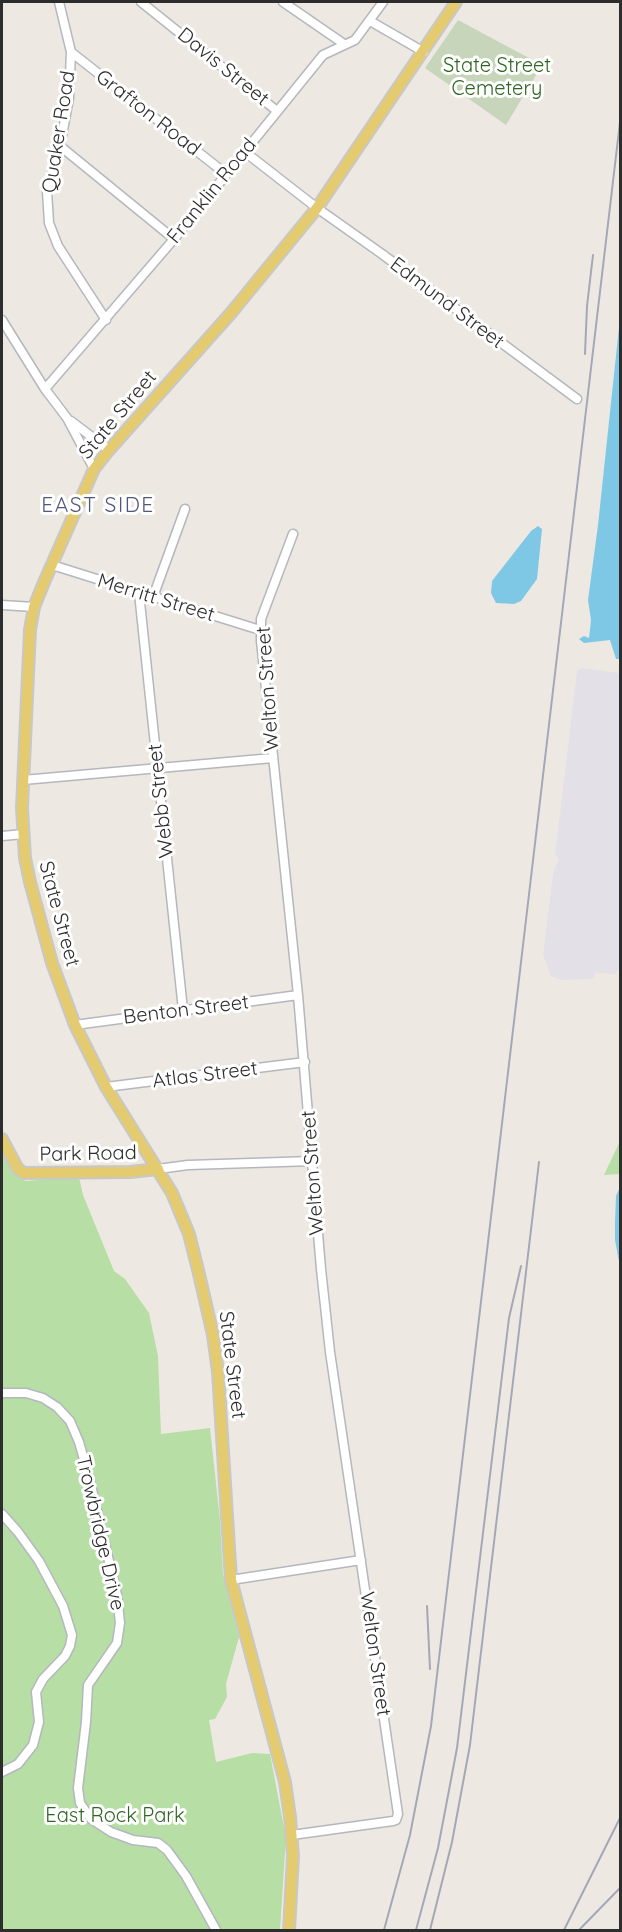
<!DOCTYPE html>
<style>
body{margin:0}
#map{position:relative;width:622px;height:1932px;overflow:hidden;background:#ede9e2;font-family:Quicksand,sans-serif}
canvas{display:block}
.frame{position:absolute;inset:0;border:3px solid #2d2d2d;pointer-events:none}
</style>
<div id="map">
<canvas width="622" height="1932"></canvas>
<div class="frame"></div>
</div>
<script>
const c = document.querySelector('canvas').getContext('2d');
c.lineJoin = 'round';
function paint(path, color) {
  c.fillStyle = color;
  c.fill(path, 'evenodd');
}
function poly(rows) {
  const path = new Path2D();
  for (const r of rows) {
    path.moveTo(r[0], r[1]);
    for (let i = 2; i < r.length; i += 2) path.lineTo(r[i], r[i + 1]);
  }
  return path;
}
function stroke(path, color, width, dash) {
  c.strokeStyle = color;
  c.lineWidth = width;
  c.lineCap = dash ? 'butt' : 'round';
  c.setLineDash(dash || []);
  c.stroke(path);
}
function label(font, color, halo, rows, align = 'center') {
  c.font = font + ' Quicksand,sans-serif';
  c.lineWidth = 6;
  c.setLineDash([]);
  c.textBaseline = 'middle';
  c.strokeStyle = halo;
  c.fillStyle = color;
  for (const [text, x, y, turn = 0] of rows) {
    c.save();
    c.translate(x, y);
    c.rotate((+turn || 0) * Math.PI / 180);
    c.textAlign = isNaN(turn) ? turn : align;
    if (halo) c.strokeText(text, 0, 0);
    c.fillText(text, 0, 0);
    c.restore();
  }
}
paint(poly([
 [582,668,620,673,620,967,615,974,596,973,593,979,561,980,551,976,543,955,553,873,559,859,555,855,577,671]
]), '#e3e1e7');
paint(poly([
 [620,1141,620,1174,604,1175],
 [2,1150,25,1181,79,1177,83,1195,114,1271,125,1279,149,1313,158,1356,161,1434,210,1428,220,1520,223,1574,239,1637,226,1684,227,1697,215,1719,209,1720,216,1762,252,1753,270,1754,286,1838,280,1930,2,1930]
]), '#b7dea4');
paint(poly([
 [458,20,542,65,506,125,425,68]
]), '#c7d6ba');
paint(poly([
 [620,318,620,659,616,659,610,640,584,643,579,639,584,636,589,638,591,620,588,600,598,525],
 [538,526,542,529,537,579,521,601,514,604,496,603,491,593,492,581,531,531],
 [620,1187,620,1267,615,1240,615,1222,616,1196]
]), '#7fc8e5');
const minor = poly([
 [59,2,71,52,69,98,60,146,47,191,49,223,58,246,106,320],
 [141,2,277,111],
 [283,2,344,44],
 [370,21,424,52],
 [71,52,226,174],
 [60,146,174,239],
 [245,152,317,208,382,254,577,399],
 [2,320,45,389,67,418,94,469],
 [45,389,174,239,323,55,355,40,383,2],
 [71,421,109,450],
 [52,565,260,630],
 [139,593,183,1010],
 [153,597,185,509],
 [2,605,34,607],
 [23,780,273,758],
 [2,836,24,834],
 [75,1025,298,995],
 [106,1087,305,1062],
 [158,1169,188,1165,313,1161],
 [2,1393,26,1393,43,1398,57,1407,70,1421,79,1442,89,1477,117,1595,120,1623,117,1643,88,1685,86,1722,78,1788,80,1803,91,1819,111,1832,133,1840,158,1843,167,1850,186,1876,216,1930],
 [2,1514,18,1532,39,1561,63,1606,72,1635,70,1646,65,1656,43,1679,36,1692,39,1722,33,1745,18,1764,2,1772],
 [231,1580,361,1560],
 [292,1835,393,1821,396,1820,398,1814,330,1352,321,1269,298,995,261,641,261,619,293,534]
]);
const major = poly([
 [2,1139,18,1169,24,1173,130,1172,158,1169],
 [289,1930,293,1856,290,1817,285,1782,231,1580,218,1372,213,1335,199,1274,189,1234,172,1193,106,1087,75,1025,52,963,30,882,25,858,22,808,30,630,34,607,45,580,94,469,109,450,231,313,317,208,456,2]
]);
stroke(minor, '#b5b7bf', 11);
stroke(major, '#c8c8c8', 14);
stroke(minor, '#fff', 8);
stroke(major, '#e5cb6f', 10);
stroke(poly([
 [585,354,587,306,593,255],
 [427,1606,430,1669],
 [384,1930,410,1835,431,1726,620,122],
 [416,1930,438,1848,457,1748,509,1318,521,1266],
 [430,1930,452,1842,470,1745,539,1162],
 [564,1930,620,1818],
 [579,1930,620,1888]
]), '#a4a7b6', 2);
label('20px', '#2f6622', '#fff', [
 ["State Street",497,66],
 ["Cemetery",497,89],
 ["East Rock Park",115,1816]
]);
label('20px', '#2d2d2d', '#fff', [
 ["Davis Street",223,67,39],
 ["Grafton Road",148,113,38],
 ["Quaker Road",59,132,-81],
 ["Franklin Road",212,191,-51],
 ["Edmund Street",447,303,37],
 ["State Street",118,415,-50],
 ["Merritt Street",156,598,17],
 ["Welton Street",268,689,-94],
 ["Webb Street",161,801,-96],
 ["State Street",59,914,75],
 ["Benton Street",186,1010,-7],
 ["Atlas Street",205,1075,-7],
 ["Park Road",88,1154,-1],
 ["Welton Street",313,1173,-94],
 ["State Street",232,1365,83],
 ["Trowbridge Drive",100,1533,77],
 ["Welton Street",375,1654,82]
]);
c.letterSpacing = '1.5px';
label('21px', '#51587b', '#fff', [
 ["EAST SIDE",98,506]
]);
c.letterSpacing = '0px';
</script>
